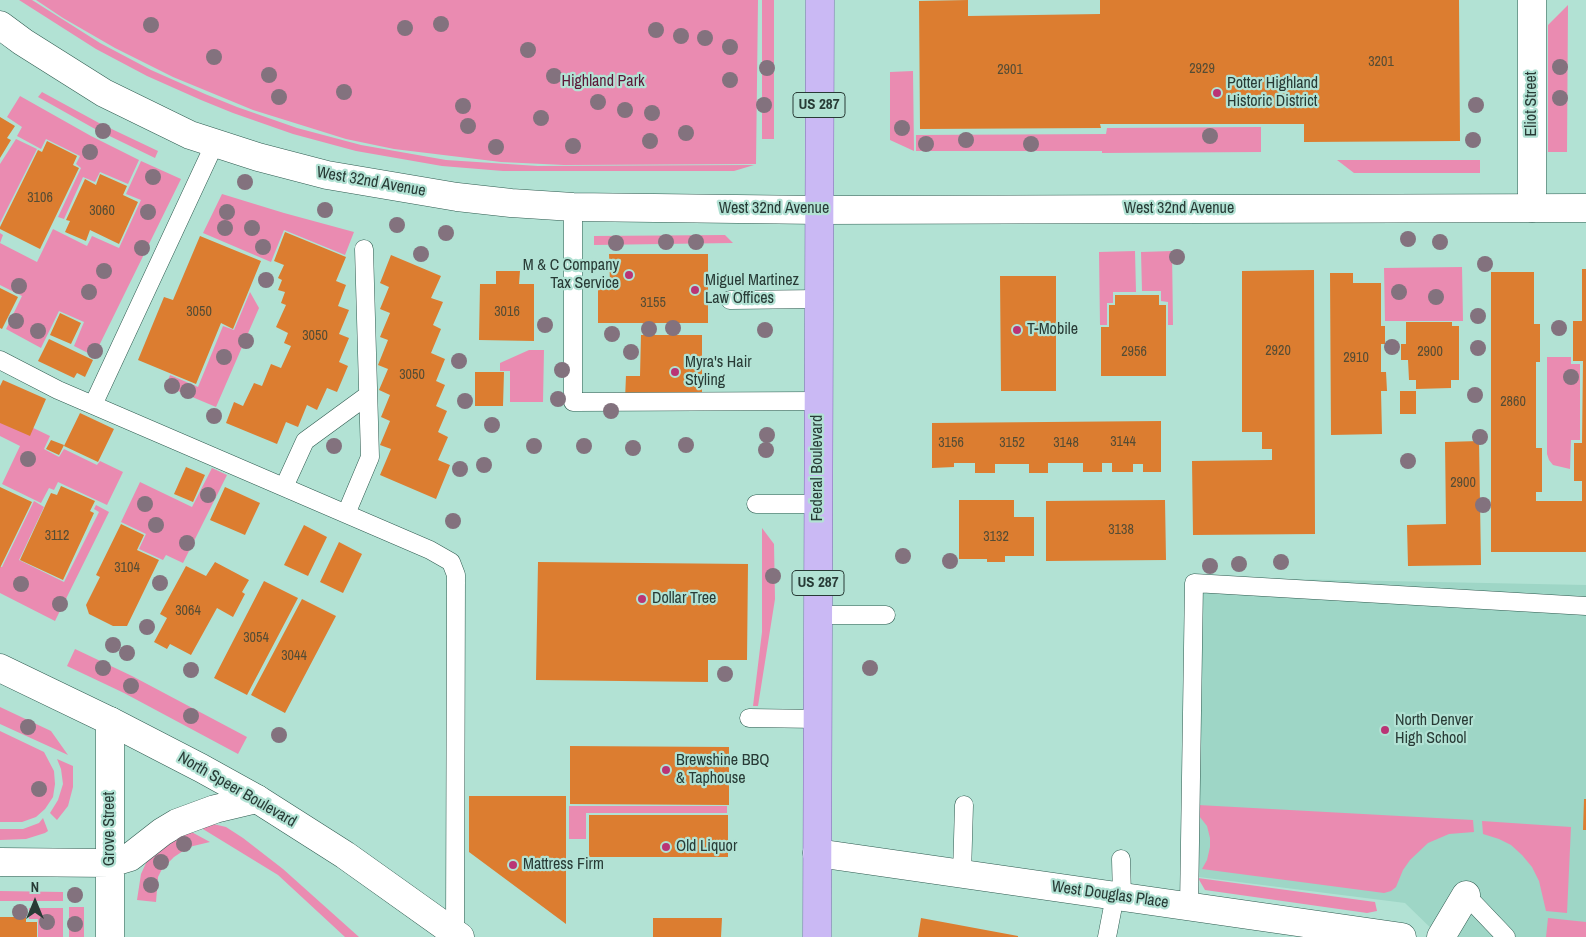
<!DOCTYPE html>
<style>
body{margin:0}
#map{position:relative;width:1586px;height:937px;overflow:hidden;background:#b2e2d4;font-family:"Archivo Narrow",sans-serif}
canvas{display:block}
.north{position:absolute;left:10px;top:877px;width:50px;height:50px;-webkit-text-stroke:4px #b2e2d4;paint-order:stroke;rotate:0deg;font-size:14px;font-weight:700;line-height:20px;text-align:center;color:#283b36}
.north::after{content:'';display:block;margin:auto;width:18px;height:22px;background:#283b36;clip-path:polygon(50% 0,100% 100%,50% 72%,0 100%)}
</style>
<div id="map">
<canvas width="1586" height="937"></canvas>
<div class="north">N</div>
</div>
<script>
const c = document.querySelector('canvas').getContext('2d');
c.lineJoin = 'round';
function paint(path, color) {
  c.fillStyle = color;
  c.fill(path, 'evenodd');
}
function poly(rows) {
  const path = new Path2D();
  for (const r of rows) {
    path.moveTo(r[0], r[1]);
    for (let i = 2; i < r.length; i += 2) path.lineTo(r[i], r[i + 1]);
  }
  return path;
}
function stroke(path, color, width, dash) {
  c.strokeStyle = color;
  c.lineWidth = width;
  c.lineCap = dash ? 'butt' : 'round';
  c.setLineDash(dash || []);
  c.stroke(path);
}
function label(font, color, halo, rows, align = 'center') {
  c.font = font + ' "Archivo Narrow",sans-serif';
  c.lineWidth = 4.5;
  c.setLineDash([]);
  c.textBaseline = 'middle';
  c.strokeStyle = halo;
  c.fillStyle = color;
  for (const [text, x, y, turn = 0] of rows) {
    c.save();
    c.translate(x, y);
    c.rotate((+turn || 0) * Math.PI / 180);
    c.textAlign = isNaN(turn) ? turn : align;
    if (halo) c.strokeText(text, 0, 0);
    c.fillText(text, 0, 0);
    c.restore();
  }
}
paint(poly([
 [1186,577,1586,585,1586,937,1440,937,1405,903,1183,875]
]), '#9ed6c6');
paint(poly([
 [19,0,32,0,100,43,151,70,205,94,237,107,297,128,361,145,446,160,538,166,754,165,734,171,503,171,442,166,356,151,293,134,233,113,201,100,147,76,96,49],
 [36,0,758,0,756,164,564,165,501,162,394,149,346,139,253,110,173,77,115,48,63,18],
 [762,0,774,0,774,139,762,139],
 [1568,5,1567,152,1548,152,1548,25],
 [913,71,914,151,890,140,890,72],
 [42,92,99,123,158,151,155,158,95,129,47,102,38,97],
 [20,96,91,136,139,160,128,184,100,172,95,182,83,177,64,219,58,217,81,168,76,164,80,156,46,139,41,149,17,136,22,127,7,117],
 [1261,127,1261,152,1102,153,1102,151,916,151,916,135,1106,134,1107,128],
 [16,139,37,149,0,223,0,164],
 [1337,160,1480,160,1480,173,1354,173],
 [141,161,181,179,94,356,74,346,84,322,59,311,41,348,6,329,22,296,0,285,0,233,3,235,0,243,37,262,53,229,87,246,92,236,119,248,141,200,126,194],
 [222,194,284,213,354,232,345,255,284,230,271,262,203,233],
 [725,235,733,243,594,245,594,236],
 [1135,251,1136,292,1113,292,1113,303,1107,303,1107,325,1100,325,1099,252],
 [1172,251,1173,325,1168,325,1168,302,1161,301,1161,291,1142,291,1141,252],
 [1462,267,1463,321,1385,321,1384,268],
 [250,292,259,308,216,407,166,386,170,375,198,387,223,326,234,330],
 [529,350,544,350,543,402,510,402,510,371,500,371,500,363],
 [1547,357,1571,357,1571,364,1580,364,1580,440,1571,440,1570,469,1553,465,1549,460,1547,454],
 [0,412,50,436,44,449,59,457,64,449,97,465,100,461,123,472,107,505,58,482,54,490,49,488,41,503,2,484,20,446,0,436],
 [212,468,227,475,183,563,166,555,163,560,139,549,146,534,121,522,140,482,192,507],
 [34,501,44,507,19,560,64,582,99,512,94,509,96,505,109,512,55,621,0,593,0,567,2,567],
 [762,528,774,544,775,599,758,706,753,706,762,632],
 [75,649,132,676,247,737,238,754,124,693,67,666],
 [0,707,51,731,68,755,0,724],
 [0,731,44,752,54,771,55,784,53,797,45,809,36,817,22,822,0,822],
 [57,759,73,766,73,787,68,806,57,820,50,813,58,800,63,784,61,769],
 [1198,805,1473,820,1474,832,1449,834,1428,843,1410,860,1403,870,1396,887,1391,891,1384,893,1202,869,1207,860,1210,847,1210,838,1207,826,1196,812],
 [569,806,727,806,727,813,586,813,586,839,569,839],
 [43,818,48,831,45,833,26,839,0,840,0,829,23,829,39,823],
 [1482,821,1571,827,1567,913,1546,911,1539,881,1532,867,1522,855,1511,845,1499,839,1483,834],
 [209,823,226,827,243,838,283,869,359,937,345,937,278,875,198,826],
 [186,829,210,842,189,847,174,857,162,869,158,877,156,902,137,900,141,874,146,863,163,844],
 [1198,878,1375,902,1377,911,1367,913,1205,890],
 [0,891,63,892,63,901,0,901],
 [69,907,84,907,84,937,69,937],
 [29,908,63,908,63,937,38,937,38,919,29,919],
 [1548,918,1586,922,1586,937,1546,937]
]), '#ea8bb1');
paint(poly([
 [968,0,968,16,1100,14,1100,0,1459,0,1460,141,1304,142,1304,124,1100,124,1101,128,920,129,919,1],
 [0,117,15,126,7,138,11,140,0,158],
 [47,141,77,156,73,165,79,168,40,249,0,229,0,227,38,150,42,152],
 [100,174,127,186,123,195,138,202,119,244,90,230,86,241,65,232,70,221,66,220,85,179,96,185],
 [285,232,346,257,336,281,346,285,338,306,349,310,339,334,349,338,339,362,348,366,337,392,327,388,317,410,307,405,298,427,286,422,277,444,226,423,234,402,243,406,254,383,262,386,271,364,281,368,291,346,284,343,288,333,276,327,286,305,281,303,285,292,278,290,282,280,278,278,284,265,274,261],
 [200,236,261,261,233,329,221,323,196,384,138,360,164,297,173,300],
 [609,254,708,254,708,323,598,323,598,283,610,283],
 [391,255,441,276,431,298,443,302,433,325,441,329,431,353,445,359,436,381,445,385,436,406,447,411,438,432,448,437,438,460,450,465,436,499,380,475,391,449,380,445,390,421,381,417,390,395,379,390,388,369,378,365,388,340,380,337,390,313,380,309,389,287,380,283],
 [1582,269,1586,269,1586,552,1491,552,1491,272,1534,272,1534,324,1540,324,1540,362,1536,362,1536,448,1542,448,1542,492,1536,492,1536,501,1582,501,1582,481,1574,481,1574,443,1582,443,1583,361,1573,361,1573,321,1582,321],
 [1314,270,1315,534,1193,535,1192,461,1272,460,1272,449,1262,449,1262,432,1242,432,1242,271],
 [496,271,520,271,519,284,534,284,534,341,479,340,480,284,496,284],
 [1330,273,1353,273,1353,283,1381,283,1381,326,1385,326,1385,344,1381,344,1381,372,1386,372,1387,391,1381,391,1382,434,1331,435],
 [1000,276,1056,276,1056,391,1001,391],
 [0,288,18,297,2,329,0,328],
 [1115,295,1159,295,1159,305,1166,305,1166,376,1101,376,1101,327,1109,327,1109,305,1115,305],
 [60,313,81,323,71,344,50,335],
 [1406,322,1452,322,1452,326,1459,326,1459,380,1451,380,1451,388,1416,389,1416,380,1409,380,1408,360,1401,360,1401,344,1406,344],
 [641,335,702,335,702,399,625,399,626,376,640,376],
 [49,339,93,360,85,377,77,373,74,378,38,361],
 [475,372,504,372,503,406,475,406],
 [3,380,46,399,30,436,0,423,0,386],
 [1400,391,1416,391,1416,414,1400,414],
 [80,413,114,429,98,462,64,446],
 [1161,421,1161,472,1143,472,1143,464,1133,464,1133,472,1112,472,1112,463,1102,463,1102,472,1083,472,1083,463,1048,463,1048,473,1029,473,1029,464,995,464,995,473,975,473,975,463,954,463,954,467,932,468,932,423],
 [51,440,64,445,59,455,46,449],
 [1479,441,1481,565,1408,566,1407,525,1446,524,1445,442],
 [186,467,205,475,193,502,174,494],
 [61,486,95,501,90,511,94,513,63,580,20,560,51,493,57,495],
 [0,487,32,502,0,568],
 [225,487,260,503,245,535,210,520],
 [959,500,1014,500,1014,517,1034,517,1034,556,1005,556,1005,562,987,562,987,559,959,559],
 [1165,500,1166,560,1046,561,1046,501],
 [121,524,144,535,137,550,159,560,127,626,113,626,89,614,86,605,100,577,96,575],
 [304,525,327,537,308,576,284,565],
 [339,542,362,554,343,593,320,582],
 [215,562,249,580,242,592,245,594,233,617,217,608,191,655,170,644,167,649,154,642,167,618,160,614,186,566,206,576],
 [538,562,748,564,747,660,708,660,708,682,536,680],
 [264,581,298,598,247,695,214,678],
 [302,599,336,616,285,713,251,695],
 [570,746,729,747,729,805,570,804],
 [469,796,566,796,566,924,469,852],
 [1584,799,1586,799,1586,830,1583,830],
 [589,815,728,815,728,857,589,857],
 [0,917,26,917,26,922,37,922,37,937,0,937],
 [653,918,722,918,721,937,653,937],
 [921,918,1018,936,1018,937,918,937]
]), '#dc7d30');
const lane = poly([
 [573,207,573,402,818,401],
 [730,300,819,299],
 [0,360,58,390,430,550,451,562,456,575,455,933],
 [93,405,215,143],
 [284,487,305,441,368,395],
 [756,504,818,504],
 [346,514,370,457,364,249],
 [818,615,886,615],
 [749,718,818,719],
 [1121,859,1122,897],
 [962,874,964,805],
 [1466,895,1506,937],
 [1189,907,1194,583,1586,606],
 [1107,937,1115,896]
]);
const street = poly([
 [1532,0,1532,208],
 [0,25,23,42,104,93,190,135,258,157,327,175,457,197,511,203,573,207,819,210],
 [110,721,110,937],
 [817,853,1402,937],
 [0,862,110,863,130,857,162,832,177,823,215,809,257,799],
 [1441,937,1466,895]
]);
const secondary = poly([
 [819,210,1586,208],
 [0,668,110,721,201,768,257,799,345,855,460,937]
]);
const primary = poly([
 [817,937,820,0]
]);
stroke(lane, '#2e5a4f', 19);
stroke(street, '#2e5a4f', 29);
stroke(secondary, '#2e5a4f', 29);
stroke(primary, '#7a6fad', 29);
stroke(lane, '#fff', 18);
stroke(street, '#fff', 28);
stroke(secondary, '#fff', 28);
stroke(primary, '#cab9f4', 28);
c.fillStyle = '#83727e';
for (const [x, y] of [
 [441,24],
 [151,25],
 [405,28],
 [656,30],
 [681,36],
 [705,38],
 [730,47],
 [528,50],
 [214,57],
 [1560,67],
 [767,68],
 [269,75],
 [554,76],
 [730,80],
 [344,92],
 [279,97],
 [1560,98],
 [598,102],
 [764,105],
 [1476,105],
 [463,106],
 [625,110],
 [652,113],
 [541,118],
 [468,126],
 [902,128],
 [103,131],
 [686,133],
 [1210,136],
 [966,140],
 [1473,140],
 [650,141],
 [926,144],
 [1031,144],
 [573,146],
 [496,147],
 [90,152],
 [153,177],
 [245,182],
 [325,210],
 [148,212],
 [227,212],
 [397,225],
 [225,228],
 [252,228],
 [446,233],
 [1408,239],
 [666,242],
 [696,242],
 [1440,242],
 [616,243],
 [263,247],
 [142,248],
 [421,254],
 [1177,257],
 [1485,264],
 [104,271],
 [266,280],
 [19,286],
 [89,292],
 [1399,292],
 [1436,297],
 [1478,316],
 [16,321],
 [545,325],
 [673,328],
 [1559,328],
 [649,329],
 [765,330],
 [38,331],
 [612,334],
 [246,341],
 [1392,347],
 [1478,348],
 [95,351],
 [631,352],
 [224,357],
 [459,361],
 [562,370],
 [1571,377],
 [172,386],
 [188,391],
 [1475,395],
 [558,399],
 [465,401],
 [611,411],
 [214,416],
 [492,425],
 [767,435],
 [1480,437],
 [686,445],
 [334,446],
 [534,446],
 [584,446],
 [633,448],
 [766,450],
 [28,459],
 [1408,461],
 [484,465],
 [460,469],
 [208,495],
 [145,504],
 [1483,505],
 [453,521],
 [156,525],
 [187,543],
 [903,556],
 [950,561],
 [1281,562],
 [1239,564],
 [1210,566],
 [773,576],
 [160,583],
 [21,584],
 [60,604],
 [147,627],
 [113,645],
 [127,653],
 [103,668],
 [870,668],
 [191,670],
 [725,674],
 [131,686],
 [191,716],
 [28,727],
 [279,735],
 [39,789],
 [184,844],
 [161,862],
 [151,885],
 [75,895],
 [20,912],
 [47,922],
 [75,924]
]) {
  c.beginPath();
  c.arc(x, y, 8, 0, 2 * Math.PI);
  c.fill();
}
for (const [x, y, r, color] of [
 [1217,93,5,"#ba3475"],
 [629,275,5,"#ba3475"],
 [695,290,5,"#ba3475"],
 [1017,330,5,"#ba3475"],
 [675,372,5,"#ba3475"],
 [642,599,5,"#ba3475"],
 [1385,730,5,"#ba3475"],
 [666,770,5,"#ba3475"],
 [666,847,5,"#ba3475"],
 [513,865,5,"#ba3475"]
]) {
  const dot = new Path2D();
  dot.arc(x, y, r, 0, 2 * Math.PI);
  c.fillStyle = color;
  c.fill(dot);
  stroke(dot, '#b2e2d4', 2);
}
label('14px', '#554c34', null, [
 ["3201",1381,62],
 ["2929",1202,69],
 ["2901",1010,70],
 ["3106",40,198],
 ["3060",102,211],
 ["3155",653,303],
 ["3050",199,312],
 ["3016",507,312],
 ["3050",315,336],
 ["2920",1278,351],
 ["2956",1134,352],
 ["2900",1430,352],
 ["2910",1356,358],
 ["3050",412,375],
 ["2860",1513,402],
 ["3144",1123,442],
 ["3156",951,443],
 ["3152",1012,443],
 ["3148",1066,443],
 ["2900",1463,483],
 ["3138",1121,530],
 ["3112",57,536],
 ["3132",996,537],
 ["3104",127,568],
 ["3064",188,611],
 ["3054",256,638],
 ["3044",294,656]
]);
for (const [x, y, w] of [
 [819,105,52],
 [818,583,52]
]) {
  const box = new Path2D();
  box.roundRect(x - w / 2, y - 12.5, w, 25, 4);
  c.fillStyle = '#b2e2d4';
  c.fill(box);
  stroke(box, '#283b36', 1);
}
label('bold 15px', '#283b36', null, [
 ["US 287",819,105],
 ["US 287",818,583]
]);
label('16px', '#5c1637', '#b2e2d4', [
 ["Highland Park",603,82]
]);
label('16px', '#283b36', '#b2e2d4', [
 ["Potter Highland",1227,84],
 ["Historic District",1227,102],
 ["M & C Company",619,266,"right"],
 ["Tax Service",619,284,"right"],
 ["Miguel Martinez",705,281],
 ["Law Offices",705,299],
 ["T-Mobile",1027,330],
 ["Myra's Hair",685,363],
 ["Styling",685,381],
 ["Dollar Tree",652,599],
 ["North Denver",1395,721],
 ["High School",1395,739],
 ["Brewshine BBQ",676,761],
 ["& Taphouse",676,779],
 ["Old Liquor",676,847],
 ["Mattress Firm",523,865]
], 'left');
label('16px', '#283b36', '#b2e2d4', [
 ["Eliot Street",1532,104,-90],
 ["West 32nd Avenue",371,182,10],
 ["West 32nd Avenue",774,209],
 ["West 32nd Avenue",1179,209],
 ["Federal Boulevard",818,468,-90],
 ["North Speer Boulevard",237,790,30],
 ["Grove Street",110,829,-90],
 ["West Douglas Place",1110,895,8]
]);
</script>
